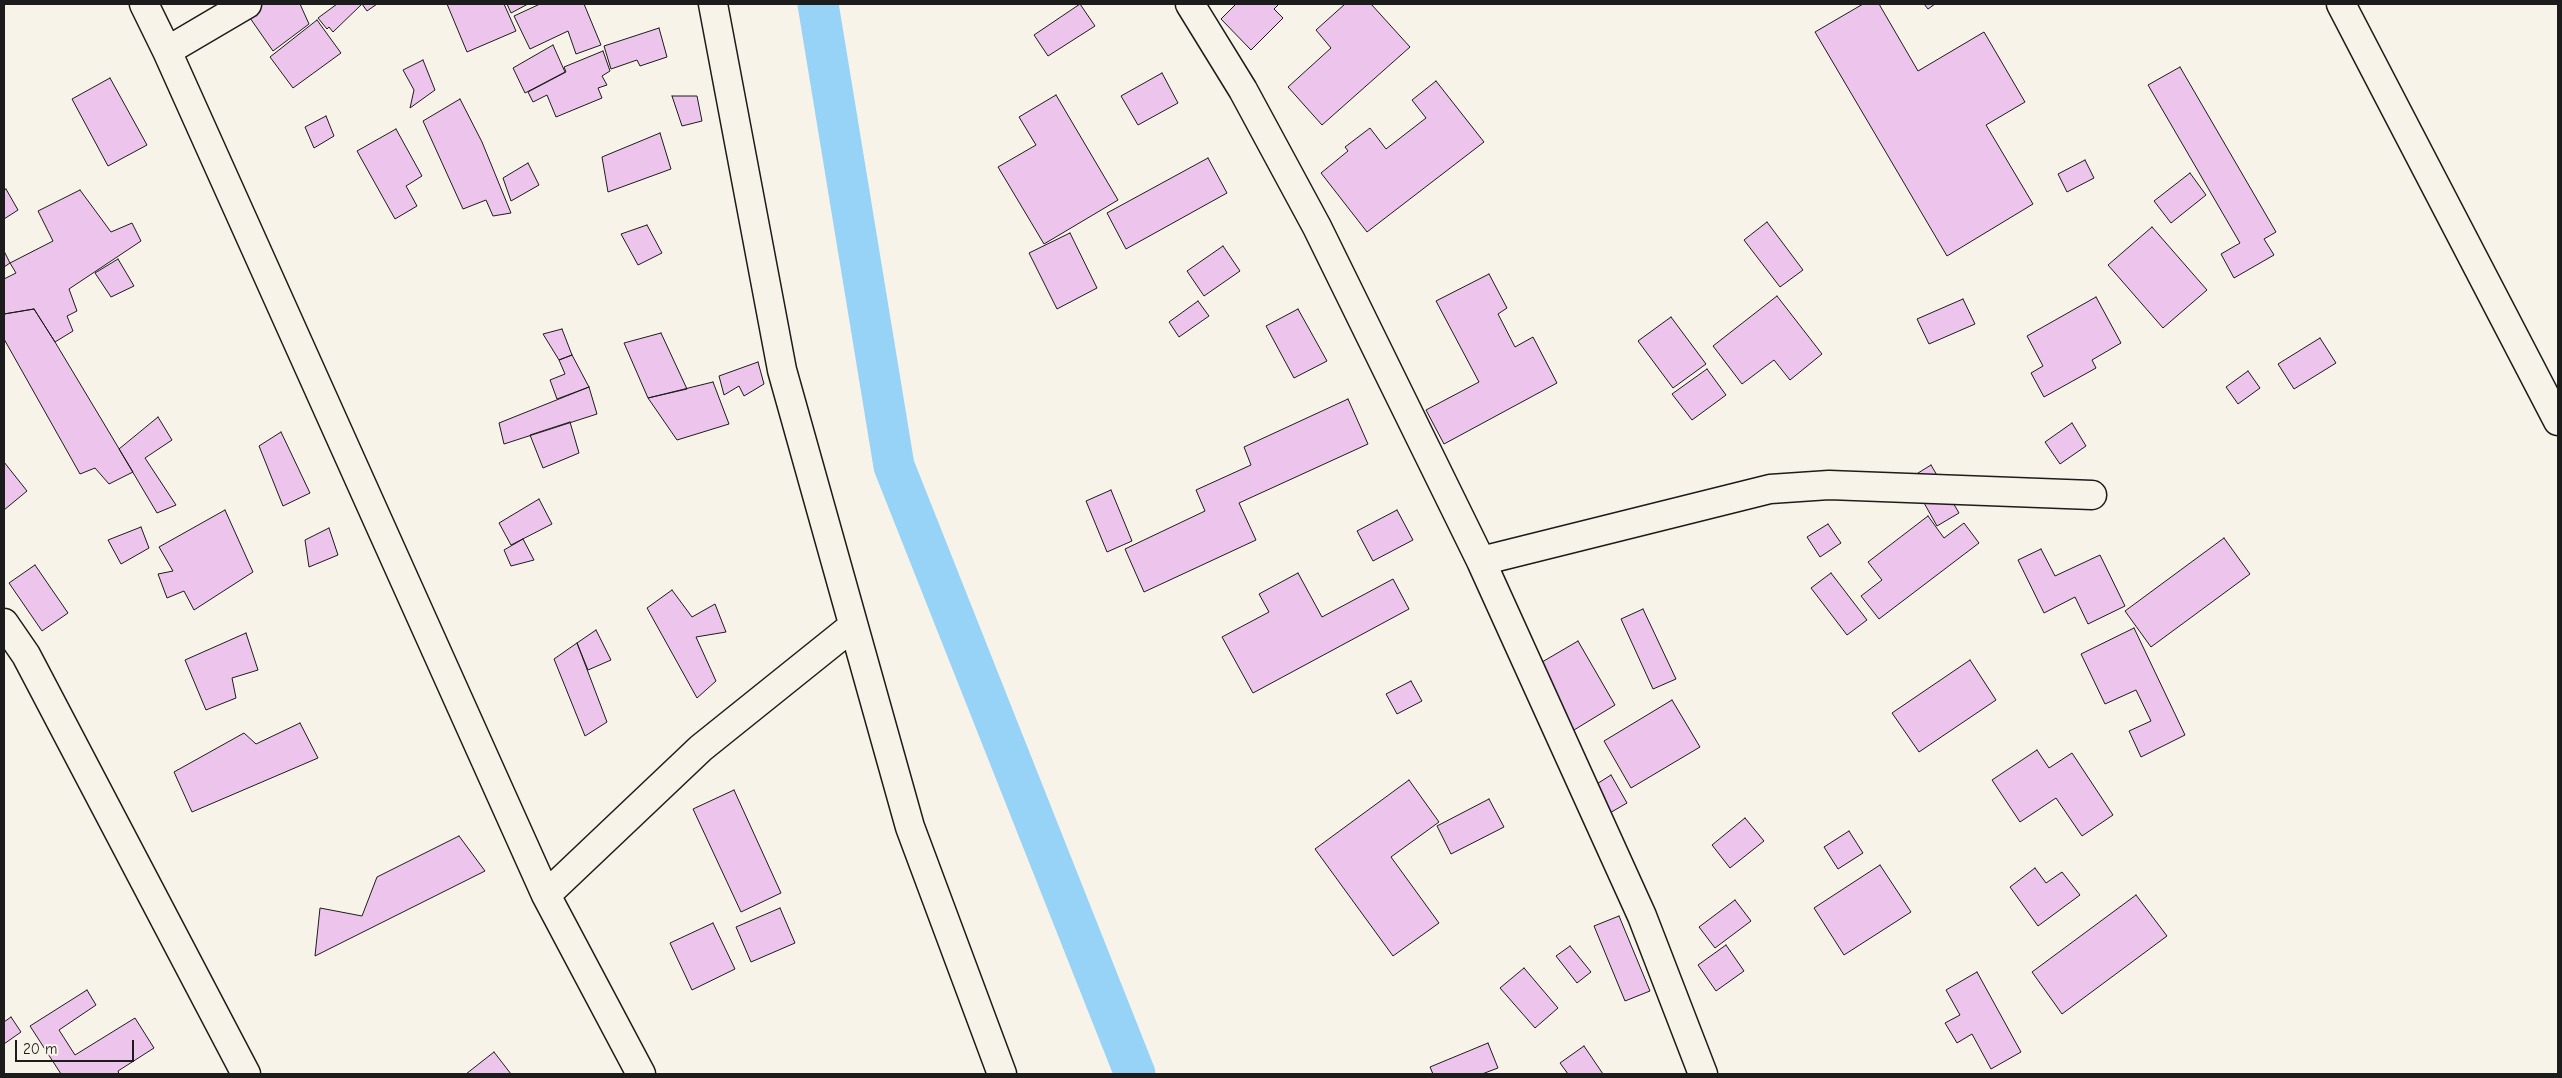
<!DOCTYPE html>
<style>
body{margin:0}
#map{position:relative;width:2562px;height:1078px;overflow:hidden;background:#f7f3e8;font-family:"Comic Neue",sans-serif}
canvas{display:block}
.frame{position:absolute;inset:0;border:5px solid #1c1c1c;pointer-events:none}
.scale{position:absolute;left:15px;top:1040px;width:119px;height:22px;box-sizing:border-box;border:2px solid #1c1c1c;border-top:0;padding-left:6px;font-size:15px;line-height:18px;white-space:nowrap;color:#1c1c1c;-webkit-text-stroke:4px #f7f3e8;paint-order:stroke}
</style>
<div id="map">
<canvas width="2562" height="1078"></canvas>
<div class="frame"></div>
<div class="scale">20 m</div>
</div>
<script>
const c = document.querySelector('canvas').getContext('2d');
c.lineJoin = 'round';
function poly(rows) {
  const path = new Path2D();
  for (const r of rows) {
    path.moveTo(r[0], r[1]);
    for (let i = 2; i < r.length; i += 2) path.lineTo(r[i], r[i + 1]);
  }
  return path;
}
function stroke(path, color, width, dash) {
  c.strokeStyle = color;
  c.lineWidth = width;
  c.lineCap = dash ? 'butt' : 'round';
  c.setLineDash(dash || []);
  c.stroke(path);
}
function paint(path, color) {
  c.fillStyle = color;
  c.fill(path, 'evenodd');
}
stroke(poly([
 [818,4,894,466,1135,1074]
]), '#97d3f7', 41);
const building = poly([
 [248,4,300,4,309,24,273,51,243,8,248,4],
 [337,4,377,4,367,11,362,4,333,32,329,27,327,29,318,18,337,4],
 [447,4,504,4,516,31,467,52,447,4],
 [507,4,528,4,511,13,507,4],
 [540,4,584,4,601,45,576,54,568,31,530,49,514,16,540,4],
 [1080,4,1095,26,1048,56,1034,35,1080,4],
 [1236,4,1279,4,1274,9,1283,18,1251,50,1221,19,1236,4],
 [1345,4,1371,4,1410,47,1322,125,1288,87,1331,48,1316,30,1345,4],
 [1863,4,1879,4,1918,71,1984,32,2025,102,1986,125,2033,204,1947,256,1815,32,1863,4],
 [1924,4,1935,4,1928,9,1924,4],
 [317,20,341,53,293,88,270,57,317,20],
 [659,28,667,57,640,66,637,60,611,69,604,46,659,28],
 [553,45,565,72,525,93,513,68,553,45],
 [603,51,610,71,602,76,607,85,598,88,602,98,556,117,547,95,533,102,528,92,566,72,564,67,603,51],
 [423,60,435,90,410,108,414,90,403,70,423,60],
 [2180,67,2276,232,2264,239,2274,255,2234,278,2221,254,2240,243,2148,85,2180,67],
 [1162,73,1178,103,1138,125,1121,96,1162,73],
 [110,78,147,145,108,166,72,99,110,78],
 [1436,81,1484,142,1367,232,1321,173,1348,151,1345,147,1370,128,1386,149,1426,118,1412,100,1436,81],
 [1056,95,1118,200,1044,244,998,167,1036,145,1019,117,1056,95],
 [672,96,697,96,702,121,682,126,672,96],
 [460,99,482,142,511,213,493,216,486,200,463,209,423,121,460,99],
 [326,116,334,136,314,148,305,127,326,116],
 [396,129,422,176,406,186,417,206,395,219,357,151,396,129],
 [660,133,671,169,608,192,602,157,660,133],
 [1208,158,1227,193,1126,249,1107,213,1208,158],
 [2085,160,2094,178,2067,192,2058,174,2085,160],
 [528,163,539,185,511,201,503,178,528,163],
 [2190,173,2206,195,2171,223,2154,201,2190,173],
 [6,189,18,210,4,219,4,190,6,189],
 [80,190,111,232,132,223,141,241,69,289,77,311,67,316,73,331,55,342,34,309,4,314,4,279,16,273,10,263,53,241,38,211,80,190],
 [1767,222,1803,270,1780,287,1744,240,1767,222],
 [647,225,662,253,638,265,621,234,647,225],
 [2152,227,2207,290,2163,328,2108,265,2152,227],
 [1070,233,1097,288,1057,309,1029,253,1070,233],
 [1223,246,1240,271,1204,296,1187,271,1223,246],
 [4,251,10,263,4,267,4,251],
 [118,259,134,286,111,297,95,273,118,259],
 [1489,274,1507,308,1498,314,1515,347,1533,337,1557,383,1444,444,1426,410,1479,382,1436,301,1489,274],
 [1777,296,1822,354,1790,380,1774,360,1742,384,1713,346,1777,296],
 [2096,297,2121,343,2092,360,2096,368,2044,397,2031,373,2043,366,2027,336,2096,297],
 [1963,299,1975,324,1929,344,1917,319,1963,299],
 [1198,301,1209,316,1179,337,1169,322,1198,301],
 [34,309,55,342,133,472,109,484,95,468,80,474,4,339,4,314,34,309],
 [1298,309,1327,361,1294,378,1266,326,1298,309],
 [1671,317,1706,364,1673,388,1638,341,1671,317],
 [562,329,572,355,559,360,543,334,562,329],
 [661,333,687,389,648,398,624,343,661,333],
 [2320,338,2336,363,2294,389,2278,364,2320,338],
 [572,355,589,387,557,399,550,380,565,374,559,360,572,355],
 [758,362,764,384,744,396,739,386,724,395,719,376,758,362],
 [1707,369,1726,395,1692,420,1672,394,1707,369],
 [2248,371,2260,388,2238,404,2226,387,2248,371],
 [713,382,729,424,677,440,648,398,713,382],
 [589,387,597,414,504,444,499,423,589,387],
 [1348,399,1368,444,1239,503,1256,540,1144,592,1125,549,1205,511,1196,490,1251,465,1244,447,1348,399],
 [158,417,172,440,145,458,176,505,157,513,119,449,158,417],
 [570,422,579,453,543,468,530,435,570,422],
 [2072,423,2086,446,2060,464,2045,442,2072,423],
 [281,432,310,493,283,506,259,446,281,432],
 [4,462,27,491,4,510,4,462],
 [1931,465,1959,513,1937,526,1910,478,1931,465],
 [1111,490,1132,541,1107,552,1086,501,1111,490],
 [539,499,552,524,511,545,499,523,539,499],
 [225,510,253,572,194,610,184,591,167,598,158,574,173,571,159,547,225,510],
 [1397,510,1413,540,1373,561,1357,531,1397,510],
 [1928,516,1944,538,1964,523,1979,543,1879,619,1861,596,1882,580,1868,562,1928,516],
 [1828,524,1841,543,1820,557,1807,537,1828,524],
 [141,527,149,548,121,564,108,540,141,527],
 [329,528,338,555,309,567,305,540,329,528],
 [2224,538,2250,574,2151,647,2125,611,2224,538],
 [523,539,534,560,511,566,504,550,523,539],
 [2041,549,2055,576,2100,555,2125,606,2088,624,2075,597,2044,613,2018,560,2041,549],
 [35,565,68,613,42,631,9,583,35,565],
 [1298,573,1322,617,1393,579,1409,609,1253,693,1222,637,1269,612,1259,594,1298,573],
 [1831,573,1867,620,1847,635,1811,588,1831,573],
 [672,590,692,617,715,604,726,632,696,637,716,681,697,698,647,608,672,590],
 [1643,609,1676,679,1653,689,1621,619,1643,609],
 [2134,628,2185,735,2141,757,2129,731,2151,721,2136,690,2105,704,2081,654,2134,628],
 [596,630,611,660,588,670,577,643,596,630],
 [246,633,258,670,232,678,236,698,206,710,185,660,246,633],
 [1578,641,1615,705,1574,730,1537,665,1578,641],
 [577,643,607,722,585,736,554,659,577,643],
 [1970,660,1996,700,1919,752,1892,713,1970,660],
 [1411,681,1422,701,1397,714,1386,694,1411,681],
 [1672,700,1700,747,1631,788,1604,741,1672,700],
 [300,723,318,758,192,812,174,772,244,733,256,744,300,723],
 [2037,750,2049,768,2072,753,2113,815,2082,836,2056,798,2020,822,1992,780,2037,750],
 [1611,775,1627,803,1608,814,1592,787,1611,775],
 [1409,780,1439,822,1391,857,1439,923,1393,956,1315,849,1409,780],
 [734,790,781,893,741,912,693,809,734,790],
 [1489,799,1504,827,1451,854,1437,826,1489,799],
 [1745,818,1764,841,1730,868,1712,845,1745,818],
 [1849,831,1863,853,1838,869,1824,847,1849,831],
 [459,836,485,871,315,956,320,908,362,916,377,877,459,836],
 [1880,865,1911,912,1844,955,1814,908,1880,865],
 [2035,868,2046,883,2062,872,2080,895,2038,926,2010,887,2035,868],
 [2136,895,2167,936,2062,1014,2032,972,2136,895],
 [1735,900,1751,921,1715,948,1699,927,1735,900],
 [780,908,795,943,751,962,736,927,780,908],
 [1619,916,1650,991,1625,1001,1594,926,1619,916],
 [713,923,735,969,692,990,670,943,713,923],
 [1726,945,1744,971,1716,991,1698,965,1726,945],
 [1570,946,1591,972,1577,983,1556,956,1570,946],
 [1524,968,1558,1008,1535,1028,1500,988,1524,968],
 [1977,972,2021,1052,1991,1069,1972,1034,1957,1043,1945,1023,1960,1015,1946,990,1977,972],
 [87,990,96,1005,59,1030,75,1055,135,1018,154,1048,118,1071,119,1074,61,1074,30,1026,87,990],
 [11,1017,21,1032,4,1044,4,1022,11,1017],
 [1488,1043,1498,1068,1482,1074,1433,1074,1430,1067,1488,1043],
 [1584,1046,1603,1074,1568,1074,1560,1063,1584,1046],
 [494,1052,511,1074,466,1074,494,1052]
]);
paint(building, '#edc4eb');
stroke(building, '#1c1c1c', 1);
const minor = poly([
 [144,4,167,51,546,895,641,1074],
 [713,4,782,370,910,827,1002,1074],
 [1190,4,1243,90,1317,227,1481,561,1642,916,1703,1074],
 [167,51,247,4],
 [1481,561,1770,489,1829,485,2092,495],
 [4,623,26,655,246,1074],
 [546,895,701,748,853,626]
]);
const highway = poly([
 [2341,4,2558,421]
]);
stroke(minor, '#1c1c1c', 31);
stroke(highway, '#1c1c1c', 31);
stroke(minor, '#f7f3e8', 28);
stroke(highway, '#f7f3e8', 28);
</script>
